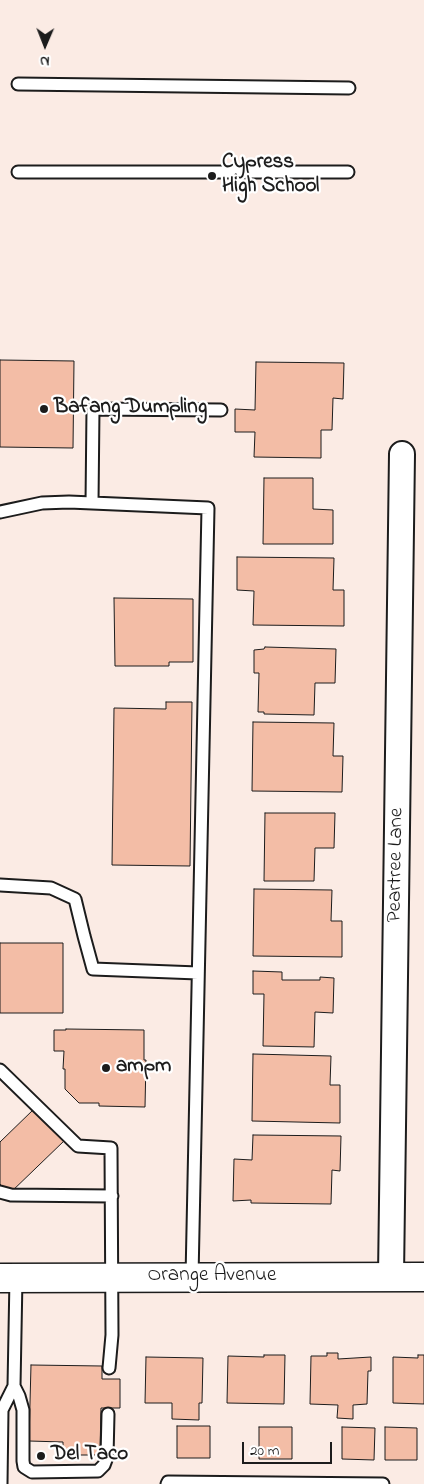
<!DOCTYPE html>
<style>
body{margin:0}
#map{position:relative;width:424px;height:1484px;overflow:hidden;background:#fbebe4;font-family:"Indie Flower",sans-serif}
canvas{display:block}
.north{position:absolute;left:20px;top:20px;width:50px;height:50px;-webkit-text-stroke:4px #fff;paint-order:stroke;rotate:181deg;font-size:14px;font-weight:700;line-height:20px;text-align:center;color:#1c1c1c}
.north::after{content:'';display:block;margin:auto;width:18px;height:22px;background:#1c1c1c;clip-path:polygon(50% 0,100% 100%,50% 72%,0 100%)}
.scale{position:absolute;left:242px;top:1442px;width:90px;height:22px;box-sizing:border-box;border:2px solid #1c1c1c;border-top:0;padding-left:6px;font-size:15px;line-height:18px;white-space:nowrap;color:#1c1c1c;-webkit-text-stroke:4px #fff;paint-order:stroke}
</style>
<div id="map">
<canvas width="424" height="1484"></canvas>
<div class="north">N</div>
<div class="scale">20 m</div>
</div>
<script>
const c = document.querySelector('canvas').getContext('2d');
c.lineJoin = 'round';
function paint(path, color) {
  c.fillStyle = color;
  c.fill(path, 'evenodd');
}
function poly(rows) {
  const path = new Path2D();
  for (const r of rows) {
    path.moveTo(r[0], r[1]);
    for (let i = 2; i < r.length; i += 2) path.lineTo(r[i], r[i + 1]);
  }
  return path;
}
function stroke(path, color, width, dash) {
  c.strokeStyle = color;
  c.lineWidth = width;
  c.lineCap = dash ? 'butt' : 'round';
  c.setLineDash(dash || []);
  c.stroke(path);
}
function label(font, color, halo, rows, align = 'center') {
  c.font = font + ' "Indie Flower",sans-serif';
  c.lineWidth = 4.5;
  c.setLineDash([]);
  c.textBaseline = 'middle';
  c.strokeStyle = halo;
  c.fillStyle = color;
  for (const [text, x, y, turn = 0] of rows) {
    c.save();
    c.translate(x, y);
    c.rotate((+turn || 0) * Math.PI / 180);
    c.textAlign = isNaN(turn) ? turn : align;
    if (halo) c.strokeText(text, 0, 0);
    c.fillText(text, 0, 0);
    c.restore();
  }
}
const building = poly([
 [0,360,74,361,73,448,0,447,0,360],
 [256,362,344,363,343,399,333,398,332,430,321,430,321,458,254,457,255,432,235,432,235,409,255,410,256,362],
 [264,478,313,478,313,509,333,510,333,544,263,544,264,478],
 [237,557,334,558,333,590,344,590,344,626,253,625,254,591,237,590,237,557],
 [114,598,193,599,193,662,169,662,169,666,115,666,114,598],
 [265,647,336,649,335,683,315,683,314,715,264,714,264,712,258,712,259,673,254,673,254,650,264,649,265,647],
 [166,702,192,702,190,866,112,865,114,708,166,709,166,702],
 [253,722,334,723,333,756,343,756,342,792,252,791,253,722],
 [265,813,335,813,334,848,315,848,314,881,264,881,265,813],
 [254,889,332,890,331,921,342,921,342,957,253,956,254,889],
 [0,943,63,943,63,1013,0,1013,0,943],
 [253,971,282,972,282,980,320,980,320,977,334,978,333,1013,315,1012,314,1047,263,1046,264,994,253,994,253,971],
 [66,1029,144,1030,144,1060,146,1060,145,1107,99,1106,99,1103,79,1103,65,1089,65,1069,63,1069,64,1051,54,1051,54,1030,66,1030,66,1029],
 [253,1054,331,1056,330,1085,340,1085,340,1123,252,1121,253,1054],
 [34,1109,65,1140,9,1194,0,1184,0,1142,34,1109],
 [253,1135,341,1136,340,1171,332,1170,331,1204,251,1203,251,1200,233,1201,234,1159,252,1160,253,1135],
 [327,1353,338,1353,338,1359,371,1357,371,1371,368,1371,367,1404,353,1405,353,1419,337,1418,338,1405,310,1404,311,1356,327,1356,327,1353],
 [264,1355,285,1355,284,1404,227,1403,228,1356,264,1357,264,1355],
 [418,1355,424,1355,424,1404,393,1403,393,1357,418,1358,418,1355],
 [146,1357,203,1358,202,1403,199,1403,199,1420,172,1419,172,1403,145,1403,146,1357],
 [31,1365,102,1366,102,1379,120,1379,120,1408,101,1408,100,1451,96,1455,63,1455,63,1442,29,1441,31,1365],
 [177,1426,210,1426,210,1458,177,1458,177,1426],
 [259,1427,292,1427,292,1459,259,1459,259,1427],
 [342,1427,375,1428,374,1460,342,1459,342,1427],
 [385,1427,417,1428,417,1460,385,1460,385,1427]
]);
paint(building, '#f3bda6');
stroke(building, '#1c1c1c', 1);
const service = poly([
 [18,84,349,88],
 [18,172,348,172],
 [92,503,93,409,221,410],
 [0,512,42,503,69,502,208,508,192,1277],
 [0,885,51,888,75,899,84,936,93,969,198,973],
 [0,1070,78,1146,111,1148,112,1335,109,1368],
 [0,1192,11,1195,112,1196],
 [16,1278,14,1386,19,1396,23,1410,23,1461,24,1467,32,1472,98,1471,104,1465,107,1457,108,1414],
 [1,1484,2,1410,14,1386],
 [167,1484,168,1482,383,1484]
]);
const minor = poly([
 [391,1276,402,454]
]);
const secondary = poly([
 [0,1278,424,1277]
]);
stroke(service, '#1c1c1c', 15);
stroke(minor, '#1c1c1c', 28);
stroke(secondary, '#1c1c1c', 31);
stroke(service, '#fff', 11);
stroke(minor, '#fff', 24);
stroke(secondary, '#fff', 28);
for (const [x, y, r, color] of [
 [212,176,5,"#1c1c1c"],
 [44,409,5,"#1c1c1c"],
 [106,1068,5,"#1c1c1c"],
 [41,1456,5,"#1c1c1c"]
]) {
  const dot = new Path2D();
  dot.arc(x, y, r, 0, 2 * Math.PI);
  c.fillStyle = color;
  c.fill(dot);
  stroke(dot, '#fff', 2);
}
label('bold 21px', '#1c1c1c', '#fff', [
 ["Cypress",222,164],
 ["High School",222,188],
 ["Bafang Dumpling",54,409],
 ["ampm",116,1068],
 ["Del Taco",51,1456]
], 'left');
label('21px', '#1c1c1c', '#fff', [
 ["Peartree Lane",397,865,-89],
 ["Orange Avenue",212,1277]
]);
</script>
